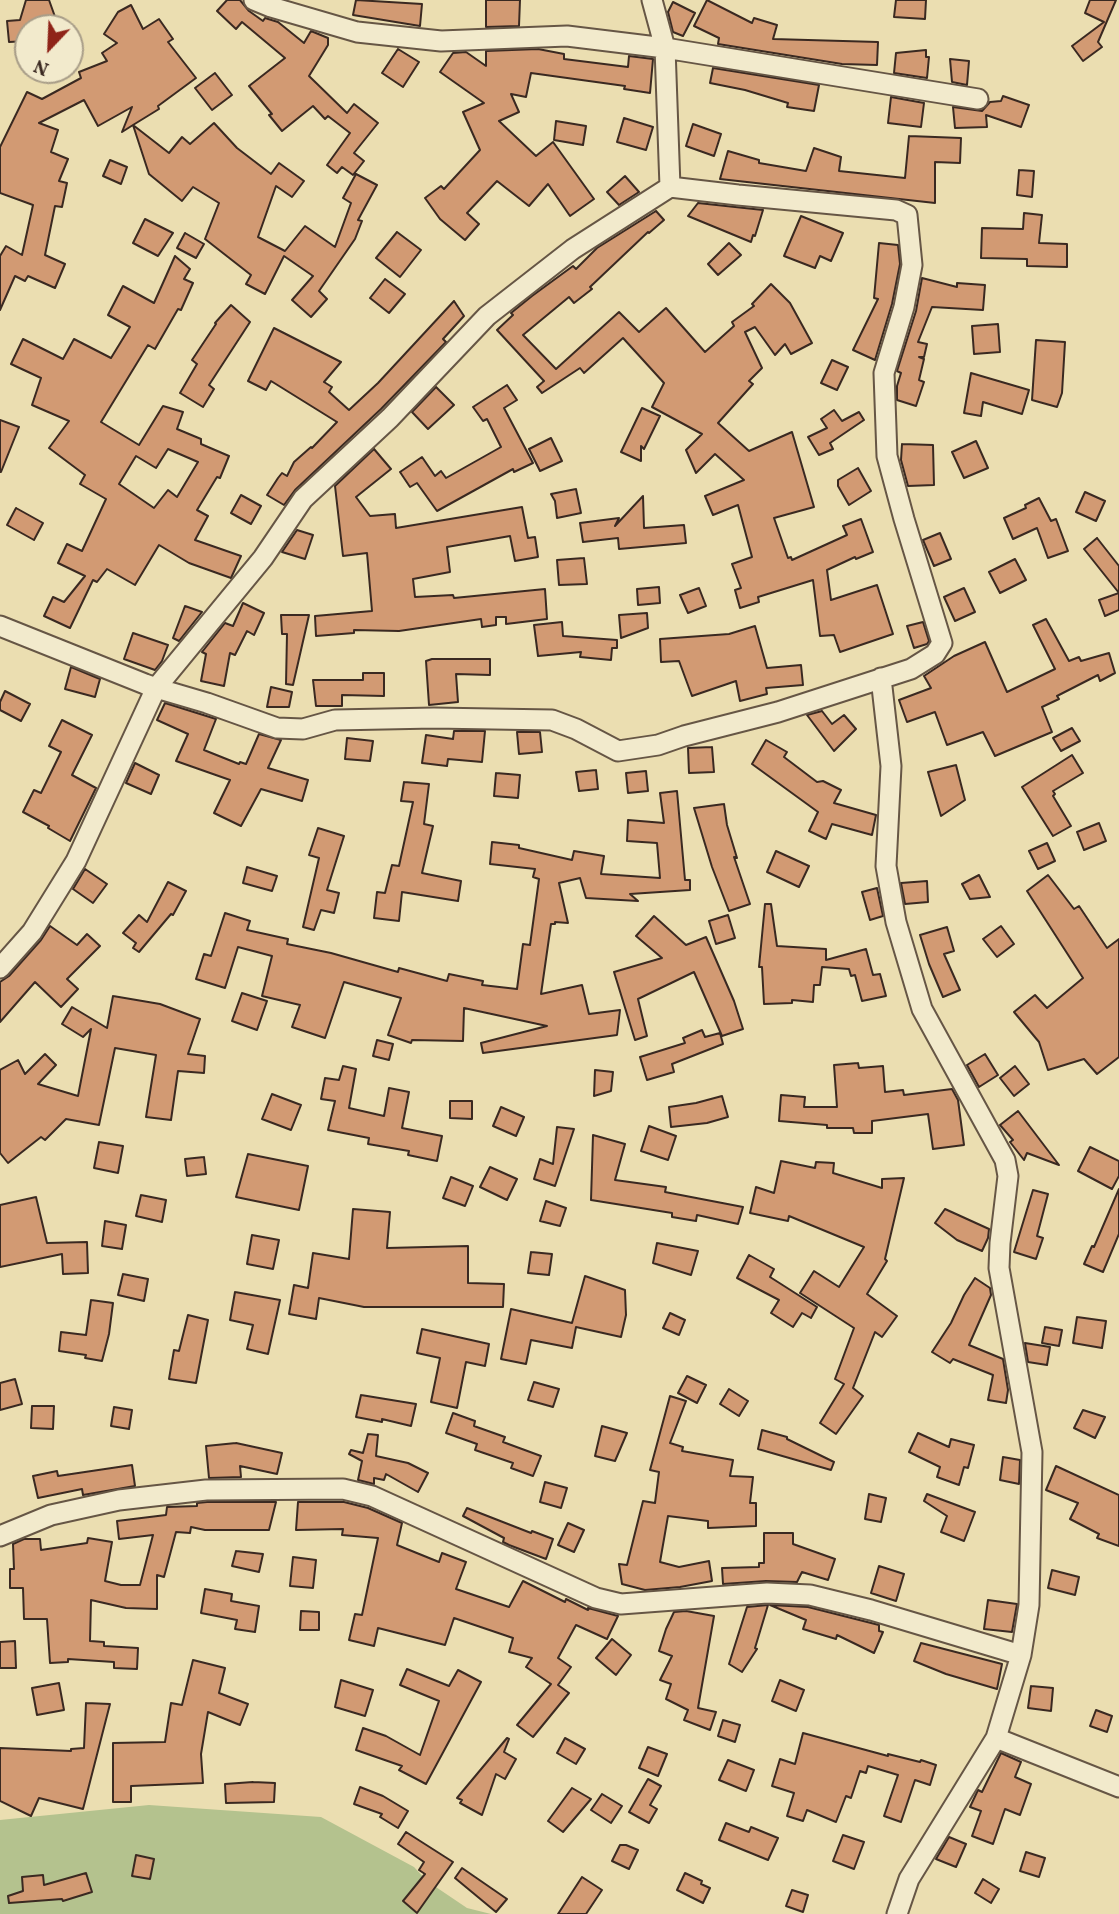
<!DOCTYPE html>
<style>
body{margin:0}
#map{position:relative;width:1119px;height:1914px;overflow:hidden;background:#ebdeb1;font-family:Vollkorn,serif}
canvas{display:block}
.north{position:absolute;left:14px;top:14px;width:70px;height:70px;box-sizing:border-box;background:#f2eacc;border:2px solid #a89d88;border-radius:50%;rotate:203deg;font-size:19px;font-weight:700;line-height:28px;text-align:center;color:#3a2921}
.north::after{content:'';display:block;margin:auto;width:24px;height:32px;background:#8f2418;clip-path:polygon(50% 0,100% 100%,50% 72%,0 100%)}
</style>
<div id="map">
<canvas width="1119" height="1914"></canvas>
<div class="north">N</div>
</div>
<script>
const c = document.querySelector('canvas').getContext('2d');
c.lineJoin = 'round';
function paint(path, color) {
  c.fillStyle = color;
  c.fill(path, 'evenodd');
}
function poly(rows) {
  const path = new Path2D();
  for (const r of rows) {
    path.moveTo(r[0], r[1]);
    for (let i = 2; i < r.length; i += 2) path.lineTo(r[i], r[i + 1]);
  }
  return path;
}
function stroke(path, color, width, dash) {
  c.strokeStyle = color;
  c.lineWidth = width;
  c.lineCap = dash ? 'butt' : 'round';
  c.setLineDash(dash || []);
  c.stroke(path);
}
paint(poly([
 [149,1805,321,1817,414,1867,427,1881,467,1908,491,1914,0,1914,0,1820]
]), '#b4c28e');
const building = poly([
 [26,0,49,0,59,28,28,28,28,41,9,42,7,21,20,20,26,0],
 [227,0,240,0,249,11,263,21,265,18,278,22,304,43,311,31,328,38,328,45,309,76,347,113,354,104,378,123,354,153,364,161,353,175,342,167,337,173,327,165,350,133,328,116,325,119,313,106,282,131,269,115,272,114,249,86,285,58,242,22,236,29,217,11,227,0],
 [356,0,422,4,420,26,353,15,356,0],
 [486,0,520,0,519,26,486,27,486,0],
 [707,0,752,23,754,18,777,25,773,39,878,42,877,65,842,64,718,44,719,38,694,26,707,0],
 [896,0,926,0,925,19,894,17,896,0],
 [1090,0,1116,0,1098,42,1102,47,1083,61,1072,46,1104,22,1085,13,1090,0],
 [673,2,695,13,683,36,673,32,668,12,673,2],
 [131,5,143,29,159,19,173,39,168,42,196,78,158,106,159,109,133,125,169,153,182,137,190,144,214,123,237,148,271,174,279,163,304,181,292,197,276,186,258,237,285,251,305,226,335,247,351,203,343,198,356,174,377,185,358,220,362,221,355,239,319,291,327,299,311,317,292,300,313,276,284,256,265,294,246,284,251,275,205,239,219,203,193,187,182,201,149,174,133,125,122,132,132,107,98,126,84,100,39,123,58,130,51,152,68,159,59,181,67,183,62,207,55,206,45,255,65,264,55,288,28,276,25,281,15,276,0,310,0,256,6,246,22,255,33,205,0,193,0,147,27,92,42,99,81,78,79,72,107,61,102,53,117,43,104,34,118,12,131,5],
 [398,49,419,62,403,87,382,73,398,49],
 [538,49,564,54,564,59,628,67,629,56,653,59,650,93,624,89,625,86,531,73,526,97,511,94,519,112,499,121,536,156,553,142,594,199,570,216,548,184,529,206,497,181,467,213,479,224,465,240,440,219,425,198,441,186,444,189,480,150,463,112,484,103,440,72,453,53,466,52,486,66,486,51,538,49],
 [926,50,926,57,929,57,927,78,894,73,896,53,926,50],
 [950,59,969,61,967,85,952,82,950,59],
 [713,68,819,85,814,111,787,107,788,103,745,90,710,83,713,68],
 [215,73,232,95,212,110,195,88,215,73],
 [1003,96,1029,105,1021,127,986,115,987,127,955,128,953,107,982,111,990,102,1001,101,1003,96],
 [891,97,924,103,921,127,888,123,891,97],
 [624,118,653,127,646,150,617,142,624,118],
 [556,121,586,126,583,145,554,140,556,121],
 [693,124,721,134,714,156,686,146,693,124],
 [909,136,961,138,960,163,935,162,935,203,720,179,728,151,759,160,759,163,806,171,814,148,841,157,839,171,905,178,909,136],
 [110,160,127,167,121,184,103,176,110,160],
 [1019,170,1034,171,1032,197,1017,195,1019,170],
 [625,176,639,192,619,205,607,192,625,176],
 [698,203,763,210,755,236,753,235,751,242,688,216,698,203],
 [656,211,664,220,649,233,648,232,590,287,592,289,574,303,569,297,523,335,556,369,619,312,639,332,666,308,705,352,734,326,732,322,754,306,752,304,771,284,790,303,812,343,791,354,785,344,775,355,755,327,745,332,762,368,749,381,753,384,718,423,749,451,792,432,814,507,774,518,788,558,791,557,792,560,847,535,843,526,861,519,873,552,856,559,855,557,827,570,831,600,877,585,893,634,840,652,834,635,820,636,813,580,758,597,759,602,740,608,735,590,741,588,732,564,752,557,738,505,713,515,705,496,744,480,715,454,696,473,686,450,702,434,652,407,664,383,623,338,584,373,580,368,542,393,537,387,544,381,497,330,513,315,511,313,532,296,573,266,576,269,597,248,656,211],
 [1024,213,1042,215,1039,243,1067,244,1067,267,1027,266,1027,259,981,258,982,228,1023,229,1024,213],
 [801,216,843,233,831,261,820,256,815,268,784,256,801,216],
 [145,219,173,233,158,256,133,243,145,219],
 [397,232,421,250,400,277,376,258,397,232],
 [185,233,204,244,196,258,177,248,185,233],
 [729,243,741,255,718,275,708,264,729,243],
 [879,243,898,245,900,264,892,304,875,360,853,350,878,299,874,298,879,243],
 [175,256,190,269,184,279,193,283,181,310,178,309,155,349,148,345,101,422,139,445,163,406,183,412,177,429,201,439,201,444,229,456,220,478,217,477,197,510,208,516,195,540,241,556,231,578,189,563,159,545,135,585,107,569,97,582,93,580,70,628,44,616,53,597,64,602,85,576,58,563,67,544,82,551,106,499,80,484,85,475,49,448,69,421,32,405,41,378,11,364,23,339,63,359,74,339,111,358,130,327,108,315,123,286,154,303,175,256],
 [168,449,198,462,177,497,168,490,154,508,119,484,136,456,156,468,168,449],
 [922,278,957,287,957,283,985,285,983,310,932,307,918,342,927,344,924,357,919,357,924,359,919,380,924,382,916,406,897,400,897,386,901,373,897,371,916,311,922,278],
 [385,279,405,294,389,313,370,298,385,279],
 [454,301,464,316,443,339,446,342,381,409,295,490,284,505,267,495,278,478,282,473,287,476,294,462,311,447,312,448,337,422,271,381,266,390,248,381,274,328,341,362,324,382,332,387,329,392,349,410,378,383,454,301],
 [231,305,250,322,209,385,214,389,203,407,180,393,197,364,192,360,216,324,215,323,231,305],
 [998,324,1000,352,974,354,972,326,998,324],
 [1036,340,1065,342,1062,393,1057,407,1032,400,1036,340],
 [832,360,848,367,837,390,821,383,832,360],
 [971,373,1029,390,1022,414,983,402,981,416,964,413,971,373],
 [507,385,517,400,504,408,533,463,514,472,513,469,437,511,417,483,410,487,400,472,422,457,435,476,441,471,446,478,501,447,487,419,483,421,473,407,507,385],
 [436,387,454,405,428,429,412,412,436,387],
 [642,408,660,416,644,449,641,446,641,461,621,452,642,408],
 [834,410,842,421,859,412,864,420,830,443,833,449,819,455,808,437,827,428,821,419,834,410],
 [0,420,19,427,1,472,0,472,0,420],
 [551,438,562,461,540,471,529,449,551,438],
 [976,441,988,468,964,478,952,452,976,441],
 [902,444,933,445,934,485,908,486,901,460,902,444],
 [374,449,391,469,356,497,370,516,395,514,396,528,522,507,528,538,535,537,538,557,515,561,510,536,447,547,450,572,413,579,415,597,453,595,454,598,545,589,547,619,506,624,506,617,496,617,496,625,482,627,481,619,399,631,354,630,354,633,316,636,315,616,372,611,367,553,343,556,335,486,374,449],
 [858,468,871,491,849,505,838,486,838,480,858,468],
 [576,489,581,513,557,518,555,501,551,494,576,489],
 [1085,492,1105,501,1096,521,1076,512,1085,492],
 [241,495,261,506,251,524,231,513,241,495],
 [643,496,644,528,684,525,686,543,619,549,618,538,583,542,580,523,619,518,615,526,643,496],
 [1039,498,1051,521,1056,519,1068,551,1048,558,1037,528,1013,539,1004,518,1026,508,1025,505,1039,498],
 [16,508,43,523,34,540,7,525,16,508],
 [297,530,313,535,305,559,282,552,297,530],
 [940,533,951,559,934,566,923,540,940,533],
 [1097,538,1119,566,1119,610,1105,616,1099,600,1119,593,1084,549,1097,538],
 [584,558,587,584,559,585,557,560,584,558],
 [1015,559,1026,580,1000,593,989,572,1015,559],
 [659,587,660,603,638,605,637,589,659,587],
 [699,588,706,606,688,613,680,595,699,588],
 [964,588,975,612,955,621,944,597,964,588],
 [243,603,264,613,254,635,247,631,235,655,230,653,224,686,201,681,206,654,202,652,225,623,233,626,243,603],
 [185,606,202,612,179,641,173,638,185,606],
 [647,613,648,628,621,638,619,615,647,613],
 [281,615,309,615,293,685,286,684,287,634,282,634,281,615],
 [1046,619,1069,661,1079,657,1081,661,1109,653,1115,673,1100,681,1098,675,1057,696,1059,699,1042,707,1052,732,995,756,983,732,947,745,935,712,907,722,899,700,931,688,924,676,954,656,985,642,1007,692,1055,669,1033,625,1046,619],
 [562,622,563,636,617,640,617,648,612,648,611,660,580,657,581,652,538,656,534,625,562,622],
 [923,622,929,641,927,644,914,648,907,626,923,622],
 [755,626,767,668,801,665,803,685,766,688,767,694,740,701,736,681,692,696,679,661,661,662,660,639,729,634,755,626],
 [133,633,168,645,162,661,155,670,124,659,133,633],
 [432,659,490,659,490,675,456,674,458,702,429,705,426,661,432,659],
 [71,667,100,679,95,697,65,689,71,667],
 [363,673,384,673,384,696,342,695,342,706,316,706,313,680,363,680,363,673],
 [271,687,292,692,289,707,267,707,271,687],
 [5,691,30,704,21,721,0,710,0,702,5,691],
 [165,703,216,719,204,750,239,764,240,762,246,764,259,734,281,740,268,768,308,780,302,801,261,789,241,826,214,813,230,780,176,761,188,734,157,720,165,703],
 [822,711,832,724,844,715,856,729,834,751,807,715,822,711],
 [62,720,92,735,72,775,96,788,70,841,48,828,49,826,23,812,34,790,41,793,61,752,49,746,62,720],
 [1072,728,1080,741,1061,751,1053,738,1072,728],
 [454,731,485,731,482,762,448,759,447,766,422,763,426,735,453,739,454,731],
 [517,732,540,732,542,752,519,754,517,732],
 [347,738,373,741,370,761,345,759,347,738],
 [766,740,787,752,784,757,817,782,823,781,841,790,834,803,876,815,872,835,832,824,826,839,809,831,818,812,752,764,766,740],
 [712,747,714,772,689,773,688,748,712,747],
 [1072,755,1083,773,1053,791,1055,794,1053,796,1071,826,1053,836,1022,787,1072,755],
 [135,763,159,775,151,794,126,783,135,763],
 [956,765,965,800,941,816,928,772,956,765],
 [596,770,598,789,579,791,576,772,596,770],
 [646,771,648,791,628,793,626,773,646,771],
 [496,773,520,775,518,798,494,796,496,773],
 [404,782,429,784,424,824,433,826,422,873,461,881,458,901,402,892,399,921,374,918,377,892,385,893,392,865,399,866,413,802,401,801,404,782],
 [677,791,685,880,690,880,690,890,630,894,638,901,586,898,580,878,559,883,568,923,555,922,555,924,551,924,541,994,582,985,589,1014,620,1010,617,1035,483,1053,481,1043,547,1026,464,1008,463,1041,412,1040,411,1043,388,1035,401,998,344,982,325,1038,292,1027,300,1005,262,996,272,956,238,947,225,988,196,979,204,954,211,956,225,913,250,921,247,930,288,939,287,944,331,953,398,972,399,968,447,981,449,974,483,981,482,985,517,989,523,944,530,945,539,879,533,877,535,869,490,864,492,842,519,845,519,848,572,860,574,851,604,856,601,874,660,878,657,843,627,841,628,820,664,823,660,793,677,791],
 [724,804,727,825,737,858,734,857,750,904,729,911,712,867,694,808,724,804],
 [1099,823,1106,841,1084,850,1077,832,1099,823],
 [318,828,344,836,327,890,339,893,334,913,321,910,314,930,303,927,319,858,309,855,318,828],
 [1047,843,1055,861,1038,869,1029,851,1047,843],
 [776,851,809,866,799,887,767,872,776,851],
 [247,867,277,876,272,891,243,883,247,867],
 [85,869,107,884,93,903,73,889,85,869],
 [979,875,990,897,970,899,962,884,979,875],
 [1048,875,1074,909,1079,906,1107,948,1119,939,1119,1057,1097,1074,1084,1059,1048,1070,1039,1042,1014,1012,1035,995,1047,1008,1083,978,1027,891,1048,875],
 [927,881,928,902,905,904,901,883,927,881],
 [168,882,186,891,173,915,171,914,139,952,133,948,136,943,123,933,139,915,147,922,168,882],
 [877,888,883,916,870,920,862,892,877,888],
 [765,904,771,904,777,946,826,949,826,960,866,949,873,975,880,974,886,996,862,1001,855,975,851,976,849,969,822,967,820,985,814,985,813,1002,792,1000,792,1003,764,1004,762,967,759,967,765,904],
 [728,915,735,938,716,944,709,921,728,915],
 [654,916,686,945,706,937,734,1001,743,1029,722,1036,694,972,638,999,647,1036,635,1040,614,972,662,958,636,936,654,916],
 [50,926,77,945,87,934,100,946,67,979,78,989,61,1007,35,982,0,1022,0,982,9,976,41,940,50,926],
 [1001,926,1014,944,997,957,983,939,1001,926],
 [947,927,954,951,944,954,960,990,943,997,929,964,920,935,947,927],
 [242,993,267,1001,257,1030,232,1021,242,993],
 [113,996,160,1004,200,1019,188,1054,205,1056,204,1073,178,1071,171,1120,146,1117,156,1055,115,1048,99,1125,66,1119,45,1140,41,1137,8,1163,0,1153,0,1070,18,1060,25,1074,45,1054,56,1065,38,1084,78,1096,91,1029,83,1037,62,1024,72,1007,107,1028,113,996],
 [702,1030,705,1037,720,1033,723,1044,672,1064,674,1072,647,1080,640,1057,685,1043,683,1038,702,1030],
 [377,1040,393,1044,389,1060,373,1056,377,1040],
 [985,1054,998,1075,979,1087,967,1065,985,1054],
 [858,1063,859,1068,883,1066,885,1092,903,1090,904,1095,952,1089,958,1100,964,1145,933,1149,928,1114,872,1121,872,1133,854,1133,853,1128,827,1128,827,1125,779,1121,781,1095,805,1097,804,1107,837,1107,834,1065,858,1063],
 [343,1066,356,1069,349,1108,384,1116,389,1088,409,1092,402,1128,442,1136,437,1161,408,1155,409,1151,368,1144,369,1138,328,1130,335,1101,321,1099,325,1078,339,1080,343,1066],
 [1015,1066,1029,1084,1014,1096,1000,1078,1015,1066],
 [595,1070,613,1072,611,1091,594,1096,595,1070],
 [272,1094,301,1105,291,1130,262,1119,272,1094],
 [722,1096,728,1117,707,1123,671,1127,669,1107,696,1103,722,1096],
 [450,1101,472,1101,472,1119,450,1118,450,1101],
 [501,1107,524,1117,516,1136,493,1126,501,1107],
 [1018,1111,1059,1165,1027,1153,1024,1160,1010,1142,1013,1140,1000,1125,1018,1111],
 [649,1126,676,1136,668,1160,641,1151,649,1126],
 [557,1127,574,1129,555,1186,534,1179,540,1159,553,1164,557,1127],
 [593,1135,625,1144,615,1180,666,1187,665,1192,743,1207,738,1224,697,1215,696,1221,672,1217,672,1213,591,1200,593,1135],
 [99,1142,123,1146,118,1173,94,1168,99,1142],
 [1090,1147,1119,1161,1119,1176,1112,1189,1078,1171,1090,1147],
 [248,1154,308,1166,299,1210,236,1197,248,1154],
 [204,1157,206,1174,187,1176,185,1159,204,1157],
 [781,1161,815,1168,816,1162,834,1163,833,1173,882,1188,882,1179,904,1178,885,1259,887,1261,867,1294,897,1316,882,1337,875,1332,853,1388,863,1396,836,1434,820,1423,844,1384,835,1379,854,1328,800,1293,814,1271,839,1287,864,1247,789,1216,788,1221,750,1213,756,1187,774,1193,781,1161],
 [490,1167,517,1179,507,1200,480,1187,490,1167],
 [451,1177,473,1186,465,1206,443,1198,451,1177],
 [1119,1189,1119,1234,1103,1272,1084,1264,1092,1246,1094,1247,1119,1189],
 [1033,1190,1048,1194,1037,1236,1043,1238,1036,1259,1014,1252,1033,1190],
 [141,1195,166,1200,162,1222,136,1216,141,1195],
 [36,1197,47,1243,87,1242,88,1273,63,1274,62,1254,0,1267,0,1205,36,1197],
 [546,1201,566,1208,560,1226,540,1221,546,1201],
 [353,1209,390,1212,387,1248,468,1246,468,1283,504,1284,503,1307,364,1307,319,1298,316,1319,289,1314,294,1285,308,1288,313,1253,349,1259,353,1209],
 [945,1209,989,1229,988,1238,982,1251,957,1240,935,1223,945,1209],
 [105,1221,126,1225,122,1249,102,1246,105,1221],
 [252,1235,279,1240,273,1269,247,1264,252,1235],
 [657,1243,698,1251,691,1275,653,1263,657,1243],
 [531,1252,552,1254,549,1275,528,1273,531,1252],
 [749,1255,774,1269,770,1277,817,1307,811,1318,802,1313,793,1327,771,1313,779,1300,737,1278,749,1255],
 [123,1274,148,1279,144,1301,118,1295,123,1274],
 [585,1276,625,1290,626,1315,621,1337,576,1327,572,1348,531,1340,526,1364,501,1359,511,1309,572,1323,585,1276],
 [975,1278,990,1288,991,1295,969,1345,1003,1359,1008,1390,1006,1403,988,1400,993,1375,953,1359,950,1363,932,1352,951,1323,964,1295,975,1278],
 [235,1292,280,1300,268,1354,247,1349,253,1325,230,1320,235,1292],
 [91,1300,113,1303,109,1334,102,1361,85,1358,86,1355,59,1351,61,1332,86,1335,91,1300],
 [670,1313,685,1320,679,1335,663,1328,670,1313],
 [188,1315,208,1320,196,1383,169,1379,174,1350,179,1351,188,1315],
 [1077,1317,1106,1321,1102,1348,1073,1343,1077,1317],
 [1045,1327,1062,1330,1059,1346,1042,1343,1045,1327],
 [422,1329,489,1344,485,1366,466,1362,457,1408,431,1402,440,1358,417,1353,422,1329],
 [1025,1343,1050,1347,1047,1365,1028,1362,1025,1343],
 [687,1376,706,1385,697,1403,678,1393,687,1376],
 [15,1379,22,1404,0,1410,0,1383,15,1379],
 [534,1382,559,1389,553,1407,528,1400,534,1382],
 [729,1389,748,1401,739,1416,720,1404,729,1389],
 [361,1395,416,1404,411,1426,382,1419,382,1422,356,1417,361,1395],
 [670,1396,686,1401,670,1443,683,1447,682,1451,733,1460,730,1476,753,1477,750,1503,756,1503,756,1526,708,1528,708,1521,668,1516,660,1562,679,1567,709,1561,712,1581,680,1587,645,1590,622,1584,619,1564,627,1565,643,1501,655,1503,659,1472,650,1470,670,1396],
 [32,1406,54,1406,53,1429,31,1428,32,1406],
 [114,1407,132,1410,129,1429,111,1426,114,1407],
 [1083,1410,1105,1417,1095,1438,1074,1428,1083,1410],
 [453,1413,475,1421,474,1426,505,1437,503,1442,541,1456,533,1476,511,1468,513,1463,475,1450,477,1444,446,1433,453,1413],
 [602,1426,627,1433,615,1461,595,1456,602,1426],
 [762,1430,787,1437,787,1439,834,1462,831,1470,758,1449,762,1430],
 [918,1433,949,1447,951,1439,974,1445,968,1468,964,1467,959,1485,937,1477,940,1467,909,1452,918,1433],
 [368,1434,378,1435,376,1456,408,1463,428,1473,418,1492,386,1474,384,1480,374,1478,374,1484,358,1480,362,1461,349,1454,351,1450,363,1453,368,1434],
 [236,1443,282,1453,277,1474,240,1466,241,1477,209,1478,206,1446,236,1443],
 [1003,1457,1020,1460,1019,1484,1000,1480,1003,1457],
 [132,1465,135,1486,83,1495,82,1489,38,1498,33,1476,57,1471,58,1476,132,1465],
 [1056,1466,1119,1495,1119,1546,1097,1538,1099,1534,1070,1519,1078,1503,1046,1490,1056,1466],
 [545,1482,567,1488,561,1508,540,1502,545,1482],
 [869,1494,886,1498,881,1522,865,1519,869,1494],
 [927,1494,975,1512,964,1541,941,1532,947,1516,924,1501,927,1494],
 [207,1502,276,1502,269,1530,205,1530,191,1527,190,1533,176,1532,164,1577,157,1575,157,1609,126,1608,91,1600,90,1641,104,1642,104,1646,138,1648,137,1669,114,1668,114,1662,68,1659,68,1662,50,1663,47,1619,24,1619,23,1588,10,1588,10,1569,14,1569,13,1544,24,1539,40,1539,41,1550,87,1543,88,1538,112,1542,105,1581,121,1585,140,1585,153,1535,119,1539,117,1521,166,1515,167,1507,197,1506,197,1503,207,1502],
 [298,1502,344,1502,368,1508,402,1523,397,1545,439,1562,442,1553,466,1562,456,1589,509,1607,523,1581,565,1602,566,1599,588,1610,588,1608,618,1616,607,1639,576,1625,558,1658,571,1667,558,1685,569,1693,533,1737,517,1725,551,1684,526,1667,532,1658,509,1652,513,1638,454,1618,445,1645,378,1628,374,1646,349,1640,355,1614,362,1615,378,1538,342,1535,343,1529,296,1530,298,1502],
 [467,1508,531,1533,532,1531,553,1539,546,1559,509,1545,503,1542,504,1538,463,1516,467,1508],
 [568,1523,584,1530,574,1552,558,1545,568,1523],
 [764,1533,793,1533,793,1544,835,1559,828,1580,802,1572,797,1582,766,1581,723,1584,722,1568,759,1567,759,1563,764,1563,764,1533],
 [236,1551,263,1554,259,1572,232,1566,236,1551],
 [293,1557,316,1560,313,1588,290,1586,293,1557],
 [879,1566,904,1574,896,1601,871,1593,879,1566],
 [1052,1570,1079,1577,1075,1595,1048,1588,1052,1570],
 [205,1589,232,1594,231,1601,259,1606,255,1632,235,1629,237,1620,201,1613,205,1589],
 [988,1600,1017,1604,1012,1632,984,1629,988,1600],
 [768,1605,755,1648,757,1649,742,1672,729,1664,747,1607,768,1605],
 [770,1605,808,1607,879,1625,879,1631,883,1632,874,1653,837,1635,836,1639,803,1629,806,1620,770,1605],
 [301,1611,319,1612,319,1630,300,1630,301,1611],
 [686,1611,714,1616,698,1708,716,1712,710,1730,684,1720,688,1710,666,1699,671,1684,660,1680,672,1656,659,1651,666,1629,674,1612,686,1611],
 [612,1639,631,1655,616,1675,596,1658,612,1639],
 [15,1641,16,1668,0,1668,0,1642,15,1641],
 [921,1643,1002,1664,997,1689,946,1674,914,1661,921,1643],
 [193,1660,225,1668,219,1693,248,1704,240,1725,208,1712,201,1754,203,1783,131,1786,131,1802,113,1802,113,1743,165,1742,171,1703,182,1705,193,1660],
 [407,1669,449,1686,458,1670,481,1682,426,1784,399,1770,402,1766,356,1750,363,1728,386,1736,420,1755,439,1701,400,1685,407,1669],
 [341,1680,373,1690,365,1716,335,1707,341,1680],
 [780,1680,804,1690,796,1711,772,1701,780,1680],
 [59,1683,64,1710,37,1715,32,1688,59,1683],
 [1031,1686,1053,1688,1051,1711,1028,1708,1031,1686],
 [86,1703,110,1704,83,1809,39,1798,31,1816,0,1801,0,1748,71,1751,71,1749,84,1748,86,1703],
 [1096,1710,1112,1716,1107,1732,1090,1726,1096,1710],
 [723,1720,740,1725,735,1742,718,1736,723,1720],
 [803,1733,888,1756,888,1754,920,1762,921,1760,936,1765,930,1785,915,1780,901,1822,884,1816,898,1775,868,1766,866,1773,860,1771,851,1798,846,1796,836,1822,807,1810,803,1821,787,1816,794,1793,772,1786,780,1759,795,1764,803,1733],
 [507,1738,509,1739,504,1752,516,1759,505,1779,496,1774,482,1815,460,1803,462,1800,457,1798,507,1738],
 [565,1738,585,1749,576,1764,557,1753,565,1738],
 [648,1747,667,1754,658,1776,639,1768,648,1747],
 [1001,1753,1021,1762,1015,1777,1031,1784,1020,1815,1005,1809,993,1844,972,1836,981,1811,970,1807,978,1790,982,1792,1001,1753],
 [728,1760,754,1770,746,1791,719,1780,728,1760],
 [648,1779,661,1786,650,1805,657,1809,649,1823,629,1812,648,1779],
 [253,1782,275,1783,274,1802,226,1803,225,1784,253,1782],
 [360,1787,383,1796,408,1811,398,1828,380,1817,382,1814,354,1804,360,1787],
 [572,1788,591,1799,563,1832,548,1821,572,1788],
 [602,1794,622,1806,611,1823,591,1810,602,1794],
 [726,1823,749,1832,751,1827,778,1838,768,1860,719,1840,726,1823],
 [406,1832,453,1862,417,1913,403,1901,425,1874,419,1870,424,1862,398,1844,406,1832],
 [843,1835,864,1842,854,1869,833,1861,843,1835],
 [949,1837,966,1844,956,1867,936,1859,949,1837],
 [620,1845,626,1845,638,1850,629,1869,612,1861,620,1845],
 [1026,1852,1045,1858,1039,1877,1020,1871,1026,1852],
 [136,1855,154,1859,150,1879,132,1876,136,1855],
 [462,1868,507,1899,496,1912,455,1878,462,1868],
 [86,1873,92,1892,63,1901,62,1899,9,1903,8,1896,23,1891,22,1877,43,1875,44,1885,86,1873],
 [685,1873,702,1881,701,1884,710,1888,703,1903,677,1890,685,1873],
 [582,1877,602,1890,586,1914,558,1914,582,1877],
 [983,1879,999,1889,991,1903,975,1893,983,1879],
 [792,1890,808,1895,803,1912,786,1906,792,1890]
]);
paint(building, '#d29a73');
stroke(building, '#3a2921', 2);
const minor = poly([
 [254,0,271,7,357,32,441,41,567,36,665,48,978,99],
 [652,0,665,48,670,187],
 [0,626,145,684,156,688,207,703,277,728,303,729,335,720,434,718,552,720,576,729,618,751,658,745,684,736,778,712,911,669,935,654,942,643,904,519,887,456,884,373,904,307,912,265,907,215,896,210,738,195,670,187,573,249,487,316,390,418,303,499,263,558,156,688,76,861,32,932,0,968],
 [881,678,891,766,886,866,896,922,922,1009,1005,1160,1008,1176,1000,1243,999,1268,1032,1452,1029,1605,1021,1655],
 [0,1536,51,1515,119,1500,206,1490,343,1489,372,1496,596,1598,621,1604,767,1593,810,1595,871,1610,1021,1655,996,1738,909,1879,897,1914],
 [996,1738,1119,1787]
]);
stroke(minor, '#665645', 23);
stroke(minor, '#f2eacc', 19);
</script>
